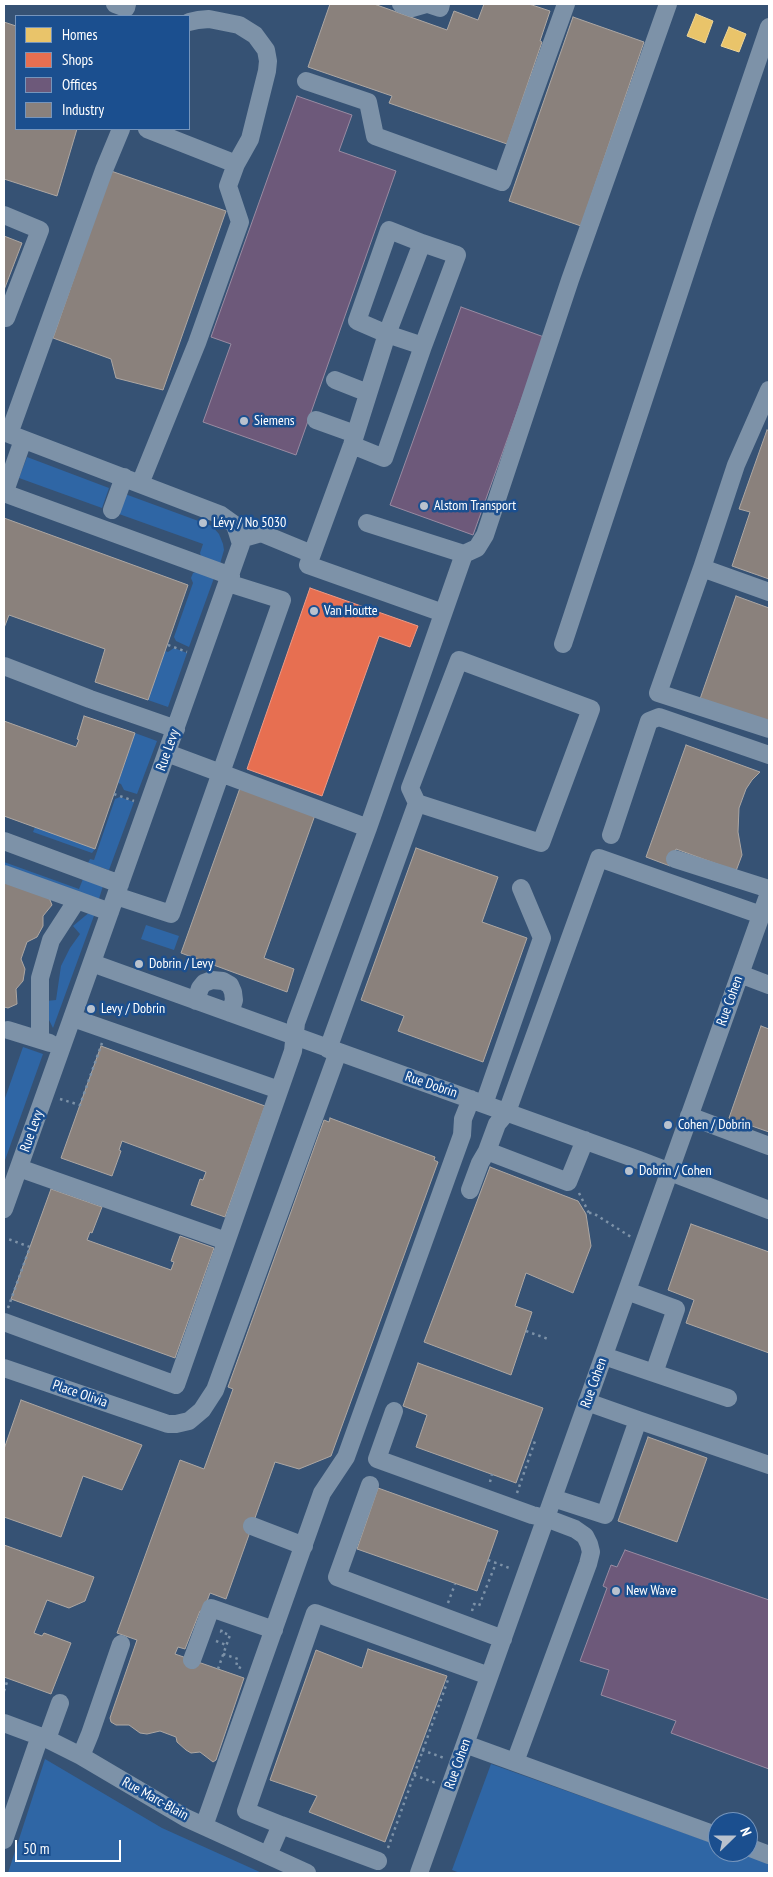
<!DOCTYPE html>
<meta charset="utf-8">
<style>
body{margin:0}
#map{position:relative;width:773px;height:1877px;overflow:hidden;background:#365274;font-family:"PT Sans Narrow",sans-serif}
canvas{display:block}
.frame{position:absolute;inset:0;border:5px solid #fff;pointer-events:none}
.legend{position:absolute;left:15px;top:15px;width:175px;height:115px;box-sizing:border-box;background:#1b4f8f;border:1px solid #7695bc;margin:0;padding:6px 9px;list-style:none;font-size:15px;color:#fff}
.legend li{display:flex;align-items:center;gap:10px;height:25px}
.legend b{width:25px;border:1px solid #7695bc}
.north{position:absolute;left:708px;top:1812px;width:50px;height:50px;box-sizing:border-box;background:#1b4f8f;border:1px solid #7695bc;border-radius:50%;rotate:68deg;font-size:14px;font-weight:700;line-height:20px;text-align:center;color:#fff}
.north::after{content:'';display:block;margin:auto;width:18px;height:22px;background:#b9c2ce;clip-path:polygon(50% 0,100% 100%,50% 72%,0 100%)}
.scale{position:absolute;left:15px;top:1840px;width:106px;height:22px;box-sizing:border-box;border:2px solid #fff;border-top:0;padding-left:6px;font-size:15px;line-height:18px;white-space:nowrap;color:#fff;-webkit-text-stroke:4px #1b4f8f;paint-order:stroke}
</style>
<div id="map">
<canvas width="773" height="1877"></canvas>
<div class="frame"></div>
<ul class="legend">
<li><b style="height:14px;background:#e9c46a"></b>Homes</li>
<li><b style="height:14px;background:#e76f51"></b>Shops</li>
<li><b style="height:14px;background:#6d597a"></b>Offices</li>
<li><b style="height:14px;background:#8a817c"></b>Industry</li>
</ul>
<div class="north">N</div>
<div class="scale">50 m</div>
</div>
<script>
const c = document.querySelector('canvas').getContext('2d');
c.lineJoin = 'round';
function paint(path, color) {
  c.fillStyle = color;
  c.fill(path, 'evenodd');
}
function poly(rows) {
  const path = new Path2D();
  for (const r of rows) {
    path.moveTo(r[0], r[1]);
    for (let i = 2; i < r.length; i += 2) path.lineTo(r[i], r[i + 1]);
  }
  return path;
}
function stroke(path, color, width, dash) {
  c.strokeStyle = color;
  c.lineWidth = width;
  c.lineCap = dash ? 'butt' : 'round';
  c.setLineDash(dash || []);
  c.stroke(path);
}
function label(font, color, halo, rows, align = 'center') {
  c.font = font + ' "PT Sans Narrow",sans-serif';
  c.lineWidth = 5;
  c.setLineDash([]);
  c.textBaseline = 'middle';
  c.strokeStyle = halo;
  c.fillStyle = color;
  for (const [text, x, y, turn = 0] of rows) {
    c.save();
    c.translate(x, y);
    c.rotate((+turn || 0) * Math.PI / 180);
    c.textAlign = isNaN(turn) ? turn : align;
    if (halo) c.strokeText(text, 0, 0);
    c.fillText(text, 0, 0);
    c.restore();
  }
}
paint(poly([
 [27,457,109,488,102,508,19,478],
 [125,494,212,526,219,534,223,544,224,550,220,564,201,556,200,553,203,544,119,514],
 [196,572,214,578,189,647,176,641,174,637,193,583,191,578,193,573],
 [174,648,187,653,168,707,148,700,165,651,168,652],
 [135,733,157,741,137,794,124,790,121,784,118,783],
 [120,797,134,802,109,870,88,863,90,859,94,860,115,799],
 [35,827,95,849,92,853,33,832],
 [4,862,79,889,83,879,103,886,98,902,4,870],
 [91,911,95,913,53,1028,49,1020,46,1001,56,1000,61,966,70,948,80,934,73,926],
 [146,925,179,936,174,950,141,939],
 [23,1047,43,1054,4,1163,4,1101],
 [45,1759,162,1828,262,1873,8,1873],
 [491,1764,718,1845,718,1852,738,1852,769,1863,769,1873,460,1873,452,1870]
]), '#2f66a5');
const homes = poly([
 [696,14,713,21,705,43,687,36,696,14],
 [729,27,746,34,739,52,721,46,729,27]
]);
paint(homes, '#e9c46a');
stroke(homes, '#f0d697', 1);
const shops = poly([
 [310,588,418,626,410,647,379,636,322,796,247,769,310,588]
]);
paint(shops, '#e76f51');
stroke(shops, '#ee9a85', 1);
const offices = poly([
 [297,96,352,115,339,151,396,171,296,455,203,422,231,344,211,337,297,96],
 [461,307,544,337,473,535,390,505,461,307],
 [625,1550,769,1600,769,1769,671,1733,676,1721,601,1695,609,1670,580,1661,607,1588,603,1586,611,1565,617,1567,625,1550]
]);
paint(offices, '#6d597a');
stroke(offices, '#998ba2', 1);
const industry = poly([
 [330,4,374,4,447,30,454,11,478,20,484,4,529,4,550,11,540,41,542,42,507,144,389,103,392,96,308,67,330,4],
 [573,17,644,42,581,226,509,201,573,17],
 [4,22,16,26,16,129,77,129,57,196,4,179,4,22],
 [111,171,226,211,163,390,116,378,111,359,53,338,111,171],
 [4,236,22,243,4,290,4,236],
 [767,430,769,431,769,579,732,566,750,512,739,509,767,430],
 [4,518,188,585,148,700,95,682,105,649,9,615,4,628,4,518],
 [736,596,769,608,769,721,700,699,736,596],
 [84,716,135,733,95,849,4,816,4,721,76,747,79,740,77,739,84,716],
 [686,745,760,772,752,780,746,789,739,808,738,832,742,855,736,871,676,849,670,866,646,857,686,745],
 [240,788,315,815,264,958,294,969,287,992,181,953,240,788],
 [416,848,498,877,482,922,527,938,483,1062,398,1031,404,1016,361,1000,416,848],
 [4,880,48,895,52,905,43,916,43,926,37,937,27,942,21,959,25,969,23,981,16,989,17,1004,8,1008,4,1007,4,880],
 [761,1026,769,1029,769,1132,729,1118,761,1026],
 [101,1046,265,1106,225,1217,191,1205,200,1179,203,1180,206,1172,122,1141,119,1150,121,1151,112,1176,61,1158,101,1046],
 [330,1118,435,1157,434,1160,438,1162,331,1456,299,1469,275,1462,226,1599,210,1593,203,1612,200,1611,185,1649,178,1647,175,1654,244,1678,216,1760,213,1762,200,1752,191,1753,186,1750,177,1742,176,1737,160,1731,147,1734,140,1733,129,1725,116,1725,111,1722,110,1718,137,1640,117,1633,180,1460,204,1469,233,1389,228,1387,324,1120,329,1122,330,1118],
 [490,1167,578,1201,586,1214,591,1246,573,1293,526,1273,515,1306,532,1312,511,1375,424,1342,490,1167],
 [51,1189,102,1207,92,1233,90,1232,87,1240,171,1270,174,1262,171,1261,180,1236,214,1248,175,1358,11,1299,51,1189],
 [691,1224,769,1252,769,1353,686,1323,694,1300,668,1290,691,1224],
 [418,1363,543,1408,516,1483,416,1447,427,1415,403,1406,418,1363],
 [21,1400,142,1445,122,1490,83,1476,61,1537,4,1517,4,1449,21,1400],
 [648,1437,707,1458,677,1542,618,1521,648,1437],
 [378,1488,498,1531,477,1591,357,1549,378,1488],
 [4,1545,94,1577,85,1601,69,1608,47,1600,34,1633,42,1636,44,1633,71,1643,51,1694,4,1677,4,1545],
 [368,1649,447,1676,385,1842,309,1812,317,1796,270,1780,316,1650,362,1668,368,1649]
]);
paint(industry, '#8a817c');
stroke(industry, '#ada7a3', 1);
stroke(poly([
 [168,645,187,652],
 [114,794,134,801],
 [60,1099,80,1105,102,1043],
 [579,1193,589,1213,586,1214],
 [589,1213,593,1213,631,1237],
 [8,1308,30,1247,8,1239],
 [526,1331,548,1339],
 [490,1482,492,1474],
 [517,1493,535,1441,531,1440],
 [488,1560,512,1569],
 [448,1603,455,1584],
 [472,1611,474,1604,479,1606,496,1563],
 [216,1641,226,1645],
 [223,1654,238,1659,236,1666,243,1669],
 [218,1669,230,1635,221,1632,222,1629],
 [4,1691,8,1679],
 [422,1750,444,1758],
 [414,1775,436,1783],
 [388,1848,449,1677]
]), '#7d92a8', 2.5, [2.5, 4]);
stroke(poly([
 [115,4,126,8,127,4],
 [401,4,412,8,426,4],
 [428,4,440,8,441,4],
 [189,22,198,20,209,19,239,25,255,35,266,50,268,61,267,71,250,139,236,164],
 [306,81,368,102,375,136,502,182,566,4],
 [4,215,40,230,6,318,4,317],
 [422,243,389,230,357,321,387,334,422,243,457,255,423,346],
 [335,380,368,393],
 [316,420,355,434],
 [4,432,221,515,235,525,241,544,4,1209],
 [9,434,104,170,121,129],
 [352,445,384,458,423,346,387,334,352,445,308,565,443,613],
 [140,484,197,343,240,222,228,186,236,164,147,129],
 [4,493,231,576],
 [4,494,23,440],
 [112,510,124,477],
 [240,539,261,533,312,554],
 [464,554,477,548,485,535,570,280,668,4],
 [702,568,736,465,769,390],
 [769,592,702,568,658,693,769,729],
 [563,644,704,217,769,27],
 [4,666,90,699,176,729],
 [167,753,368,828],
 [611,835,649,721,659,717,769,755],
 [4,841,120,884],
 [675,859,769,889],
 [4,874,77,900],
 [116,896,171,914,282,600,228,583],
 [92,963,639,1160,769,1210],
 [740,974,769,985],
 [196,1001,200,988,204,983,212,980,223,981,230,985,233,992,234,1000,230,1013],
 [73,1018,279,1090],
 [8,1030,50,1043],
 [40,1039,40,978,51,940,77,900,110,912],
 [328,1049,417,803,410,788,459,660,591,709,541,843,417,803],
 [484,1104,542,938,521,888],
 [689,1116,769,1146],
 [585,1140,568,1182,487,1151,497,1124,507,1112,599,858,761,915],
 [19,1168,226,1241],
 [470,1190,480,1163,487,1151],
 [4,1322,176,1385,293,1051,296,1023,368,828,464,554,367,523],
 [604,1356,654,1373,676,1309,627,1291],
 [4,1368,168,1424,176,1424,189,1421,202,1410,215,1390,338,1052],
 [654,1373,728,1398],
 [394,1411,377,1459,532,1515,546,1518,575,1529,585,1536,589,1544,591,1552,588,1564,515,1762],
 [638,1420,769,1465],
 [370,1485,337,1577,503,1639],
 [553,1498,605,1515,638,1420,587,1402],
 [252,1526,304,1546],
 [192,1660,211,1608,274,1630],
 [4,1723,47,1739,81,1756,186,1818,307,1873],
 [47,1739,60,1703],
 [465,1744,718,1836],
 [81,1756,90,1734,121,1644],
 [281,1825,246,1811,315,1613,489,1676],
 [204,1826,322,1493,346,1457,462,1135,463,1119,471,1099],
 [4,1840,40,1736],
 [748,1847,769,1855],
 [268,1855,281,1825,378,1861],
 [419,1873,769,893]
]), '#7d92a8', 18);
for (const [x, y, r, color] of [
 [244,421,5,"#b9c2ce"],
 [424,506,5,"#b9c2ce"],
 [203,523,5,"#b9c2ce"],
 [314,611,5,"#b9c2ce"],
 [139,964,5,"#b9c2ce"],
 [91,1009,5,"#b9c2ce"],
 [668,1125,5,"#b9c2ce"],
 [629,1171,5,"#b9c2ce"],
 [616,1591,5,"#b9c2ce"]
]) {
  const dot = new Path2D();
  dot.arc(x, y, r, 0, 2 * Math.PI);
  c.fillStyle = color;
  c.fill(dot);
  stroke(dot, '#1b4f8f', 2);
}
label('14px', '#fff', '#1b4f8f', [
 ["Siemens",254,421],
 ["Alstom Transport",434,506],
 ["Lévy / No 5030",213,523],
 ["Van Houtte",324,611],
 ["Dobrin / Levy",149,964],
 ["Levy / Dobrin",101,1009],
 ["Cohen / Dobrin",678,1125],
 ["Dobrin / Cohen",639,1171],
 ["New Wave",626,1591]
], 'left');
label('14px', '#fff', '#1b4f8f', [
 ["Rue Levy",168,750,-70],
 ["Rue Cohen",730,1001,-70],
 ["Rue Dobrin",431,1085,19],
 ["Rue Levy",32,1131,-70],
 ["Rue Cohen",594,1383,-70],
 ["Place Olivia",80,1394,19],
 ["Rue Cohen",458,1764,-70],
 ["Rue Marc-Blain",155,1799,29]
]);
</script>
